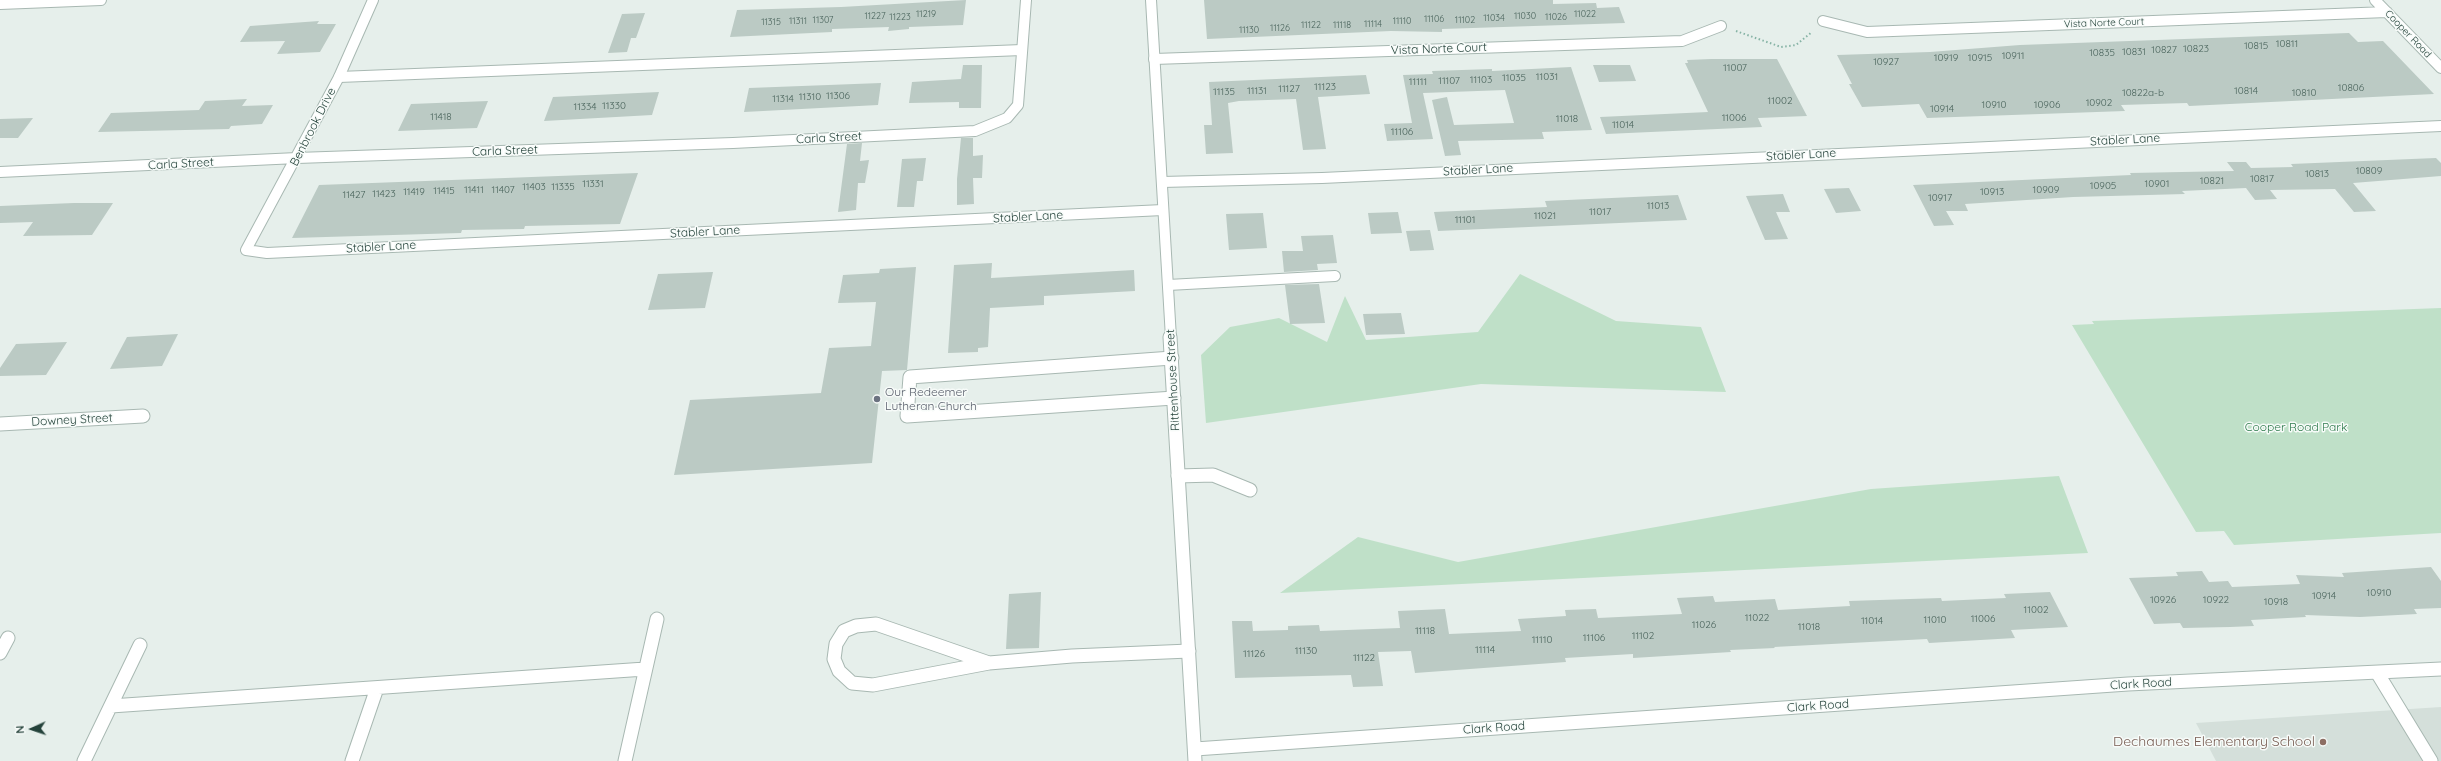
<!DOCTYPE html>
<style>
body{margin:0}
#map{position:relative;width:2441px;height:761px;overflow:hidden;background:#e6efeb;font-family:Quicksand,sans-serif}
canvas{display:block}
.north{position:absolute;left:12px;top:709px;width:40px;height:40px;-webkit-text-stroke:3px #f7fbf9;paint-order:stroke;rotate:267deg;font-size:11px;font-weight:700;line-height:16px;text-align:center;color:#24423a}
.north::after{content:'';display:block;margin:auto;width:14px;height:18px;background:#24423a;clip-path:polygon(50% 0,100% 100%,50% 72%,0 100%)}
</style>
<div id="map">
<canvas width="2441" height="761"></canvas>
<div class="north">N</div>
</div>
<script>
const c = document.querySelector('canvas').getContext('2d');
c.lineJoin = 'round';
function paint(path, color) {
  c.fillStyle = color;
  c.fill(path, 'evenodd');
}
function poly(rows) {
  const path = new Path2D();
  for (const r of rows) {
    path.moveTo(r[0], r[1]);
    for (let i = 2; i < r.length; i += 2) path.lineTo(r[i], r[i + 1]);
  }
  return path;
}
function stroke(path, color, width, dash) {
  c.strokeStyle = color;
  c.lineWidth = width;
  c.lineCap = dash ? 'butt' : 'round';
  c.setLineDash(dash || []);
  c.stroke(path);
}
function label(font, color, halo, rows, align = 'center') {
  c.font = font + ' Quicksand,sans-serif';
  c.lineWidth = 3;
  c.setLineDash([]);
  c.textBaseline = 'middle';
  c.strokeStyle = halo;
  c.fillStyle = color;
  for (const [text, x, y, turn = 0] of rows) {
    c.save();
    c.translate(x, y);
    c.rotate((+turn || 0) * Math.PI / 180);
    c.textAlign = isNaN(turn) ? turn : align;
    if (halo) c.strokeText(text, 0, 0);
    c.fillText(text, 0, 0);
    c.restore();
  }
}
paint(poly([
 [2441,707,2441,761,2216,761,2196,723]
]), '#d4dfda');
paint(poly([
 [1520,274,1616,321,1701,327,1726,392,1481,384,1206,423,1201,355,1230,327,1279,318,1327,342,1345,296,1366,340,1478,332],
 [2441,308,2441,533,2234,545,2224,531,2196,532,2072,325,2094,324,2092,321],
 [2059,476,2088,553,1280,593,1358,537,1458,562,1871,489]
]), '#bfe0c8');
paint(poly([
 [966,0,963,25,909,27,909,29,888,31,889,27,832,29,832,32,730,37,737,10,841,7],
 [1204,0,1553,0,1553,4,1596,3,1597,8,1619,7,1625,23,1442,29,1442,32,1391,31,1207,39],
 [645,13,636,38,631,38,627,52,608,53,622,14],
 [319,21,317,24,336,24,320,52,277,54,285,41,240,42,250,26],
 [2349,33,2358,42,2383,41,2434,94,2189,106,2187,103,2121,105,2125,111,1927,118,1919,104,1862,107,1849,84,1852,84,1837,55,1930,52,2020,45],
 [1711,59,1777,59,1807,116,1758,118,1762,127,1606,134,1600,117,1708,112,1685,63,1688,63,1687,60],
 [963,65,982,65,981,108,959,108,959,102,909,103,912,82,961,79],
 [1593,65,1630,65,1636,81,1599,82],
 [1571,67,1592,130,1542,132,1544,139,1458,141,1461,155,1445,156,1432,100,1447,97,1454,125,1514,123,1505,90,1423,93,1433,139,1387,141,1384,124,1412,123,1403,75,1433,74,1432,71,1492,69,1492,71],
 [1366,75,1370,94,1318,97,1326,149,1303,150,1296,99,1239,101,1228,103,1233,153,1206,154,1204,125,1212,125,1209,82],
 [881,83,878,105,744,112,749,88],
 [659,92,652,115,544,121,553,97],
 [247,99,242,106,273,105,262,124,231,126,229,129,98,132,111,113,199,110,205,101],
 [488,101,477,128,398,131,411,104],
 [33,118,18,138,0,138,0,119],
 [961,138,973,138,973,156,983,155,982,178,973,178,974,204,957,205,957,179],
 [862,143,860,161,869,160,865,183,858,183,856,210,838,212,847,144],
 [926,158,923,181,917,181,914,207,897,207,902,159],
 [2436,158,2441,163,2441,176,2353,183,2376,211,2354,212,2335,189,2270,190,2277,199,2255,200,2246,188,2182,191,2185,194,2073,197,1965,204,1968,211,1946,211,1954,225,1934,226,1913,185,2131,175,2130,173,2234,171,2227,162,2246,162,2251,168,2293,167,2291,164],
 [638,173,620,224,525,226,524,229,462,230,461,233,292,238,319,185],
 [1849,188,1861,211,1836,213,1824,189],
 [1783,194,1790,212,1776,212,1788,239,1765,240,1746,196],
 [1678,195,1687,220,1438,231,1434,212,1547,207,1545,201],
 [74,203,113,203,92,235,23,236,33,222,0,223,0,206],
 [1398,212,1402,233,1371,234,1368,213],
 [1263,213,1267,248,1229,250,1226,214],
 [1430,230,1434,250,1410,251,1406,231],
 [1333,235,1337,263,1317,264,1318,270,1284,272,1282,251,1303,251,1301,236],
 [992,263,991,278,1134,270,1135,291,1044,296,1044,305,990,308,988,347,978,348,978,352,948,353,954,265],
 [916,267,907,370,882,371,872,463,674,475,690,400,821,393,829,348,871,346,876,302,838,303,843,275,879,273,880,269],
 [713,272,705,308,648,310,658,274],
 [1319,284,1325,323,1290,324,1285,285],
 [1401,313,1405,334,1366,335,1363,314],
 [178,334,162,366,110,369,127,337],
 [67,342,46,375,0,376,0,368,16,344],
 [2431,567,2441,581,2441,608,2414,609,2417,614,2360,617,2305,615,2306,617,2251,620,2254,626,2230,627,2183,628,2180,623,2154,624,2129,578,2178,576,2176,572,2202,571,2209,582,2228,581,2232,587,2300,584,2296,575,2344,577,2342,573],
 [1041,592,1039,648,1006,649,1009,594],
 [2050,592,2068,627,2011,630,2015,638,1929,643,1927,639,1774,647,1775,648,1730,650,1731,652,1633,658,1633,654,1565,658,1566,662,1415,673,1411,651,1378,652,1383,686,1353,687,1351,675,1235,678,1232,621,1252,621,1253,631,1288,630,1288,626,1319,625,1320,631,1400,628,1398,611,1445,609,1449,634,1521,631,1518,619,1566,616,1565,610,1596,609,1598,618,1682,614,1677,598,1713,596,1715,602,1775,599,1778,610,1850,606,1849,601,1941,598,1942,601,2006,598,2004,594]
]), '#bbcac4');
const serviceFar1 = poly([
 [339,77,1022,50],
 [1168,285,1335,276]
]);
const service = poly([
 [1172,358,910,377,907,416,1174,398],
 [1178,476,1213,475,1250,490],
 [876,624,989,663,873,685,852,683,839,671,834,659,836,644,844,631,856,626,876,624],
 [989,663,1072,656,1189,651],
 [2378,674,2431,761]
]);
const minorFar1 = poly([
 [373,0,339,77,246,250,267,253,1163,210],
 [2375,0,2441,68],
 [0,4,101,0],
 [1823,21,1867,32,2387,12],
 [1154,59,1682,41,1721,26],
 [0,172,297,158,733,143,975,131,1007,118,1018,105,1026,0],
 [1162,182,1322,178,2441,126]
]);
const minor = poly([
 [0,424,143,416],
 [0,653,8,638],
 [111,706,645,669],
 [1195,749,2128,684,2441,669],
 [84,761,140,645],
 [352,761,377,688],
 [625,761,657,619]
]);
const tertiaryFar1 = poly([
 [1151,0,1171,338]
]);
const tertiary = poly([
 [1170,337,1195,761]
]);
stroke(serviceFar1, '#a8b8b2', 12);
stroke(service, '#a8b8b2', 15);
stroke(minorFar1, '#a8b8b2', 12);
stroke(minor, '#a8b8b2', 15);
stroke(tertiaryFar1, '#a8b8b2', 12);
stroke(tertiary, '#a8b8b2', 15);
stroke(poly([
 [1736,31,1781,47,1796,45,1812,32]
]), '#86b3a5', 2, [1.5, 2.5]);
stroke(serviceFar1, '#fff', 10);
stroke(service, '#fff', 13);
stroke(minorFar1, '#fff', 10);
stroke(minor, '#fff', 13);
stroke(tertiaryFar1, '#fff', 10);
stroke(tertiary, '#fff', 13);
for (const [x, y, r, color] of [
 [877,399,4,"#6b7280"],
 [2323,742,4,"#8d6e63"]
]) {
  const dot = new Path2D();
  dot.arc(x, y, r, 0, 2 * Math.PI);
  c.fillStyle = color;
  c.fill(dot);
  stroke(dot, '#f7fbf9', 1.5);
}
label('9px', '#4a645c', null, [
 ["11219",926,14],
 ["11022",1585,14],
 ["11227",875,16],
 ["11030",1525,16],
 ["11223",900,17],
 ["11026",1556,17],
 ["11034",1494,18],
 ["11106",1434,19],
 ["11307",823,20],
 ["11102",1465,20],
 ["11311",798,21],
 ["11110",1402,21],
 ["11315",771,22],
 ["11114",1373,24],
 ["11122",1311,25],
 ["11118",1342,25],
 ["11126",1280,28],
 ["11130",1249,30]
]);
label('10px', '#24423a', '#f7fbf9', [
 ["Vista Norte Court",2104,23,-2],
 ["Cooper Road",2408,34,46]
]);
label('10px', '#4a645c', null, [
 ["10811",2287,44],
 ["10815",2256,46],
 ["10823",2196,49],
 ["10827",2164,50],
 ["10831",2134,52],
 ["10835",2102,53],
 ["10911",2013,56],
 ["10919",1946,58],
 ["10915",1980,58],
 ["10927",1886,62],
 ["11007",1735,68],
 ["11031",1547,77],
 ["11035",1514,78],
 ["11103",1481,80],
 ["11107",1449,81],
 ["11111",1418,82],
 ["11123",1325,87],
 ["10806",2351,88],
 ["11127",1289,89],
 ["11131",1257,91],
 ["10814",2246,91],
 ["11135",1224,92],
 ["10822a-b",2143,93],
 ["10810",2304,93],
 ["11306",838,96],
 ["11310",810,97],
 ["11314",783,99],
 ["11002",1780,101],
 ["10902",2099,103],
 ["10910",1994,105],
 ["10906",2047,105],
 ["11330",614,106],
 ["11334",585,107],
 ["10914",1942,109],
 ["11418",441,117],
 ["11006",1734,118],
 ["11018",1567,119],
 ["11014",1623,125],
 ["11106",1402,132],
 ["10809",2369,171],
 ["10813",2317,174],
 ["10817",2262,179],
 ["10821",2212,181],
 ["11331",593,184],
 ["10901",2157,184],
 ["10905",2103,186],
 ["11403",534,187],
 ["11335",563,187],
 ["11411",474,190],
 ["11407",503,190],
 ["10909",2046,190],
 ["11415",444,191],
 ["11419",414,192],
 ["10913",1992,192],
 ["11423",384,194],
 ["11427",354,195],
 ["10917",1940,198],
 ["11013",1658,206],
 ["11017",1600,212],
 ["11021",1545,216],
 ["11101",1465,220],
 ["10910",2379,593],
 ["10914",2324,596],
 ["10926",2163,600],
 ["10922",2216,600],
 ["10918",2276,602],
 ["11002",2036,610],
 ["11022",1757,618],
 ["11006",1983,619],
 ["11010",1935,620],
 ["11014",1872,621],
 ["11026",1704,625],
 ["11018",1809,627],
 ["11118",1425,631],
 ["11102",1643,636],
 ["11106",1594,638],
 ["11110",1542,640],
 ["11114",1485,650],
 ["11130",1306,651],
 ["11126",1254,654],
 ["11122",1364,658]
]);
label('12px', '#24423a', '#f7fbf9', [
 ["Vista Norte Court",1439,49,-2],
 ["Benbrook Drive",313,127,-63],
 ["Carla Street",829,138,-3],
 ["Stabler Lane",2125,140,-3],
 ["Carla Street",505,151,-2],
 ["Stabler Lane",1801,155,-3],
 ["Carla Street",181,164,-3],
 ["Stabler Lane",1478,170,-3],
 ["Stabler Lane",1028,217,-3],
 ["Stabler Lane",705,232,-3],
 ["Stabler Lane",381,247,-3],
 ["Rittenhouse Street",1173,380,-93],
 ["Downey Street",72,420,-3],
 ["Clark Road",2141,684,-3],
 ["Clark Road",1818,706,-4],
 ["Clark Road",1494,728,-4]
]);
label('12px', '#5b616d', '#f7fbf9', [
 ["Our Redeemer",885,392],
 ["Lutheran Church",885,406]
], 'left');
label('12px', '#2d7a4b', '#f7fbf9', [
 ["Cooper Road Park",2296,427]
]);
label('14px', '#785e54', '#f7fbf9', [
 ["Dechaumes Elementary School",2315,742]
], 'right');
</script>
